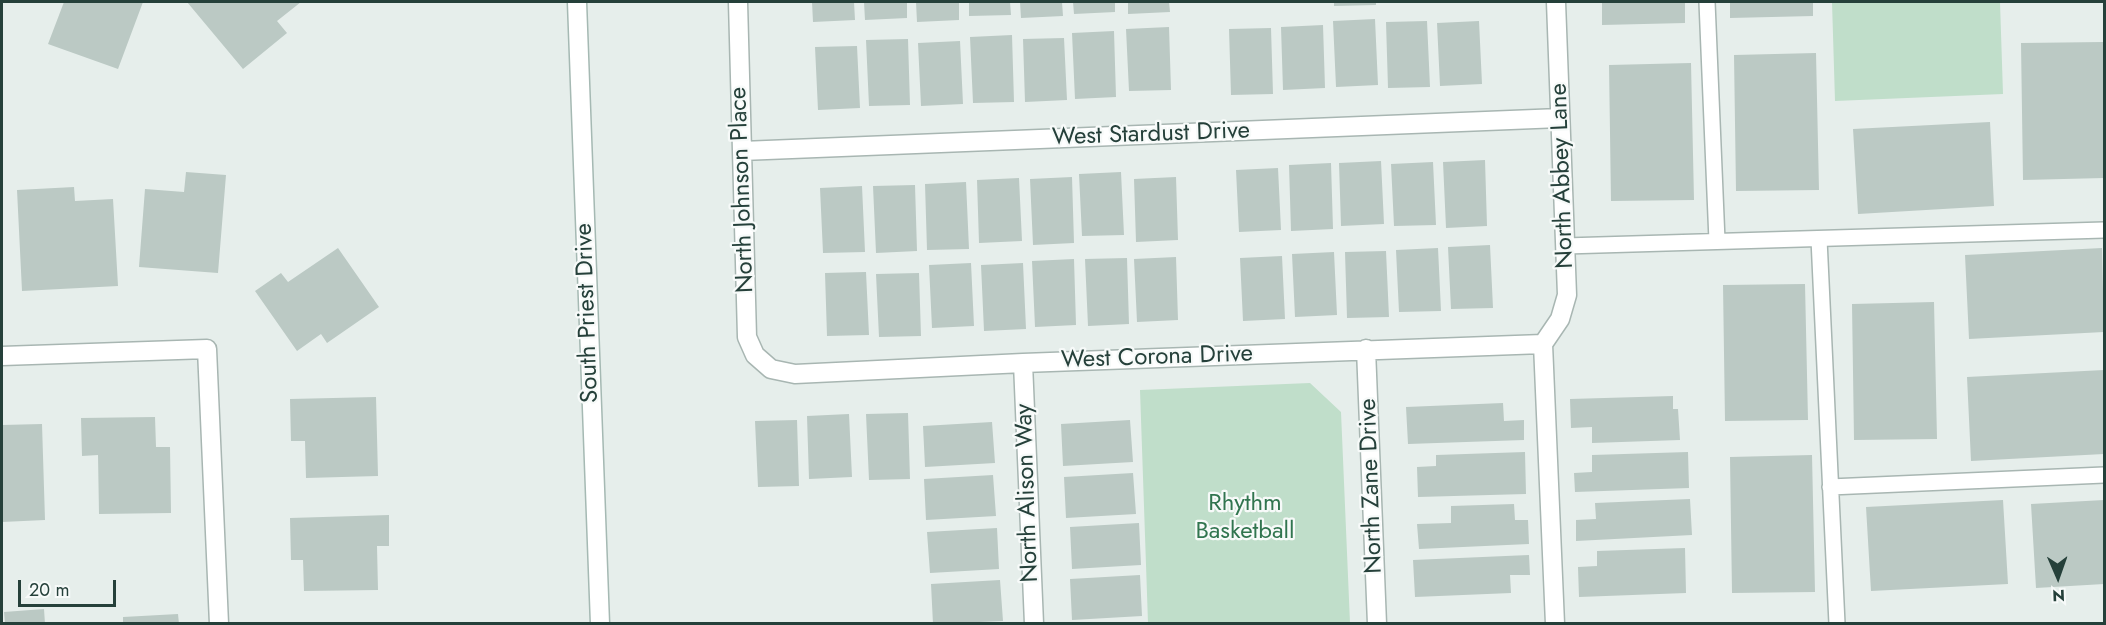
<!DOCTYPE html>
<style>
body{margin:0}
#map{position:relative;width:2106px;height:625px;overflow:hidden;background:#e6eeeb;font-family:Jost,sans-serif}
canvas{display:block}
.frame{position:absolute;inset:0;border:3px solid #25403a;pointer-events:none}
.north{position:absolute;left:2028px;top:547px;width:60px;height:60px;-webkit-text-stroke:4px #f7faf9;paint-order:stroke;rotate:178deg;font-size:16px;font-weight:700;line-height:24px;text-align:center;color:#25403a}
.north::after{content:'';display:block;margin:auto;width:21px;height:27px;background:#25403a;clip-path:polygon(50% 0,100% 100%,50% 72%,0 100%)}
.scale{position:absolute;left:18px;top:580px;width:98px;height:27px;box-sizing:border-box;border:3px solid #25403a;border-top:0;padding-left:8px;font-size:18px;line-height:21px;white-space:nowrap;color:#25403a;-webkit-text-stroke:4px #f7faf9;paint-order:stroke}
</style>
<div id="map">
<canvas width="2106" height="625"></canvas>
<div class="frame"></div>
<div class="north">N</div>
<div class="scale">20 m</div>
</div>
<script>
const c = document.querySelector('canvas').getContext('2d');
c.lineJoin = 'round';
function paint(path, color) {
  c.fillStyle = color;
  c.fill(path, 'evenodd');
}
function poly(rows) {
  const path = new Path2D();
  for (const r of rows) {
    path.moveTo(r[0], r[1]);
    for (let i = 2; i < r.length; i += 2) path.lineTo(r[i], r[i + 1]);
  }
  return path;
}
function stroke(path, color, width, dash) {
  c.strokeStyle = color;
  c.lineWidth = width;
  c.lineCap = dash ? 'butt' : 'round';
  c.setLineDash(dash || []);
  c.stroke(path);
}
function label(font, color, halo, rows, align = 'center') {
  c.font = font + ' Jost,sans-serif';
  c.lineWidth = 4.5;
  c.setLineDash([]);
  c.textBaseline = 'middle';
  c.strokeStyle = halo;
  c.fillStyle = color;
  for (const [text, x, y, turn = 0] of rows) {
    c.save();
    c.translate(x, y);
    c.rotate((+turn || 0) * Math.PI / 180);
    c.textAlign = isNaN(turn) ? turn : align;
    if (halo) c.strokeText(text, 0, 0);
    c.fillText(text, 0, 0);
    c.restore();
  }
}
paint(poly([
 [1832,2,2000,2,2003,94,1835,101],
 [1310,383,1341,412,1350,623,1148,623,1140,390]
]), '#c0deca');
paint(poly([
 [64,2,143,2,118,69,48,44],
 [187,2,301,2,277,21,287,33,243,69],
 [812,2,854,2,855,20,813,22],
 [864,2,907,2,907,18,865,20],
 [916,2,959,2,959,20,917,22],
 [969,2,1010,2,1011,15,969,16],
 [1020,2,1062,2,1063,16,1021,18],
 [1073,2,1115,2,1115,12,1074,14],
 [1128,2,1169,2,1170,12,1128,14],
 [1334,2,1376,2,1376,5,1334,6],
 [1602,2,1685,2,1685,23,1602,25],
 [1730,2,1813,2,1813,16,1730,18],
 [1375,19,1378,85,1336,87,1333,21],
 [1427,21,1430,87,1388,88,1386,22],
 [1479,21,1482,84,1440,86,1437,23],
 [1323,25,1325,88,1283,90,1281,27],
 [1169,27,1171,90,1129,91,1126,29],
 [1271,28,1273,94,1231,95,1229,29],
 [1114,31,1116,97,1075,99,1072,33],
 [1012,35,1014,102,973,103,970,37],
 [1064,38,1067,100,1025,102,1023,39],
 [908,39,910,105,869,106,866,40],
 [960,41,963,104,921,106,918,43],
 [2103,42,2104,178,2023,180,2021,43],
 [857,46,860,108,818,110,815,47],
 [1816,53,1819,190,1736,191,1734,55],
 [1691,63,1694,200,1611,201,1609,65],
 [1990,122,1994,206,1858,214,1853,129],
 [1485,160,1487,226,1446,228,1443,162],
 [1381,161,1384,224,1341,226,1339,163],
 [1433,162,1436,225,1394,226,1391,164],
 [1331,163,1333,229,1291,231,1289,165],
 [1278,168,1281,230,1239,232,1236,170],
 [186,172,226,175,218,273,139,267,145,189,184,192],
 [1121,172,1124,235,1082,236,1079,174],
 [1072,177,1074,243,1033,245,1030,179],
 [1176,177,1178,240,1136,242,1134,179],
 [1019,178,1022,241,979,243,977,180],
 [966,182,969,249,927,250,925,184],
 [915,185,917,251,876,253,873,186],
 [862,186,865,252,823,253,820,188],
 [74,187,75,201,113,199,118,286,22,291,17,190],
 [1490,245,1493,308,1451,309,1448,247],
 [338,248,379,307,327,343,321,334,297,351,255,291,281,273,288,282],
 [1438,248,1441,311,1399,312,1396,250],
 [2102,248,2104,332,1969,339,1965,255],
 [1386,251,1389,317,1347,318,1345,252],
 [1334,252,1337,315,1295,317,1292,254],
 [1282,256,1285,319,1243,321,1240,258],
 [1176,257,1178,320,1137,322,1134,259],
 [1127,258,1129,324,1088,326,1085,259],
 [1074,259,1076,325,1035,327,1032,261],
 [971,263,974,326,932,328,929,265],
 [1023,263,1026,329,984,331,981,265],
 [866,272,869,335,827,336,825,273],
 [919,273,921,336,879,337,876,274],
 [1805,284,1808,420,1725,421,1723,285],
 [1934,302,1937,439,1854,440,1852,304],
 [2104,370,2104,454,1971,461,1967,377],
 [1673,396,1673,409,1678,409,1680,440,1592,443,1592,427,1571,428,1570,399],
 [376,397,378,476,306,478,305,441,291,441,290,399],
 [1503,403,1504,421,1524,420,1524,440,1408,444,1406,407],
 [908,413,910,479,869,480,866,414],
 [849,414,852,477,809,479,807,416],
 [155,417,156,447,170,447,171,513,99,514,98,455,82,456,81,418],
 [797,420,799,486,758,487,755,421],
 [1130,420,1133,462,1063,466,1061,424],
 [992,422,995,463,925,467,923,426],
 [42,424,45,520,2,522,2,425],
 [1525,452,1526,494,1418,497,1417,467,1436,466,1436,455],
 [1688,452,1689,488,1575,492,1574,473,1592,472,1592,455],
 [1812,455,1815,592,1732,593,1730,457],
 [1133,473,1136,514,1066,518,1064,477],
 [993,475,996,516,926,520,924,479],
 [1690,499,1692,535,1576,541,1576,520,1596,519,1595,503],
 [2003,500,2008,584,1871,591,1866,507],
 [2104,500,2104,584,2036,588,2031,504],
 [1514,504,1515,520,1528,520,1529,544,1419,549,1417,524,1451,523,1451,506],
 [389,515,389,546,377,546,378,590,304,591,303,560,291,560,290,518],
 [1139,523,1141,565,1072,569,1070,527],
 [997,528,999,569,930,573,927,532],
 [1685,548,1686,593,1579,597,1578,567,1597,566,1597,551],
 [1529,555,1530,575,1510,575,1511,593,1415,597,1413,560],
 [1140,575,1142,616,1072,620,1070,579],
 [1000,580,1003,621,933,624,931,584],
 [44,609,45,624,5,624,4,612],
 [178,614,179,624,123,624,123,617]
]), '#bbc9c4');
const lane = poly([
 [1707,2,1717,241],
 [1819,239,1837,624],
 [1565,246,2104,230],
 [1830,487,2104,475]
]);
const street = poly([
 [738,2,747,337,755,355,771,369,795,374,1023,363,1543,344],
 [742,151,1560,118],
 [1543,344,1560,319,1567,295,1556,2],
 [1543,344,1555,624],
 [1366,349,1377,624],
 [2,356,207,349,219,624],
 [1023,363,1034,624]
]);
const secondary = poly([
 [577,2,600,624]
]);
stroke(lane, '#a8b6b2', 18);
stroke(street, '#a8b6b2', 21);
stroke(secondary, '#a5b9b3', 21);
stroke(lane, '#fff', 15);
stroke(street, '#fff', 18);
stroke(secondary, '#fff', 18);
label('24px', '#25403a', '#f7faf9', [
 ["West Stardust Drive",1151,135,-2],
 ["North Abbey Lane",1563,176,-92],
 ["North Johnson Place",743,190,-92],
 ["South Priest Drive",588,313,-92],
 ["West Corona Drive",1157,358,-2],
 ["North Zane Drive",1372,486,-92],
 ["North Alison Way",1028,493,-92]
]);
label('24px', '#31754f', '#f7faf9', [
 ["Rhythm",1245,504],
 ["Basketball",1245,532]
]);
</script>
